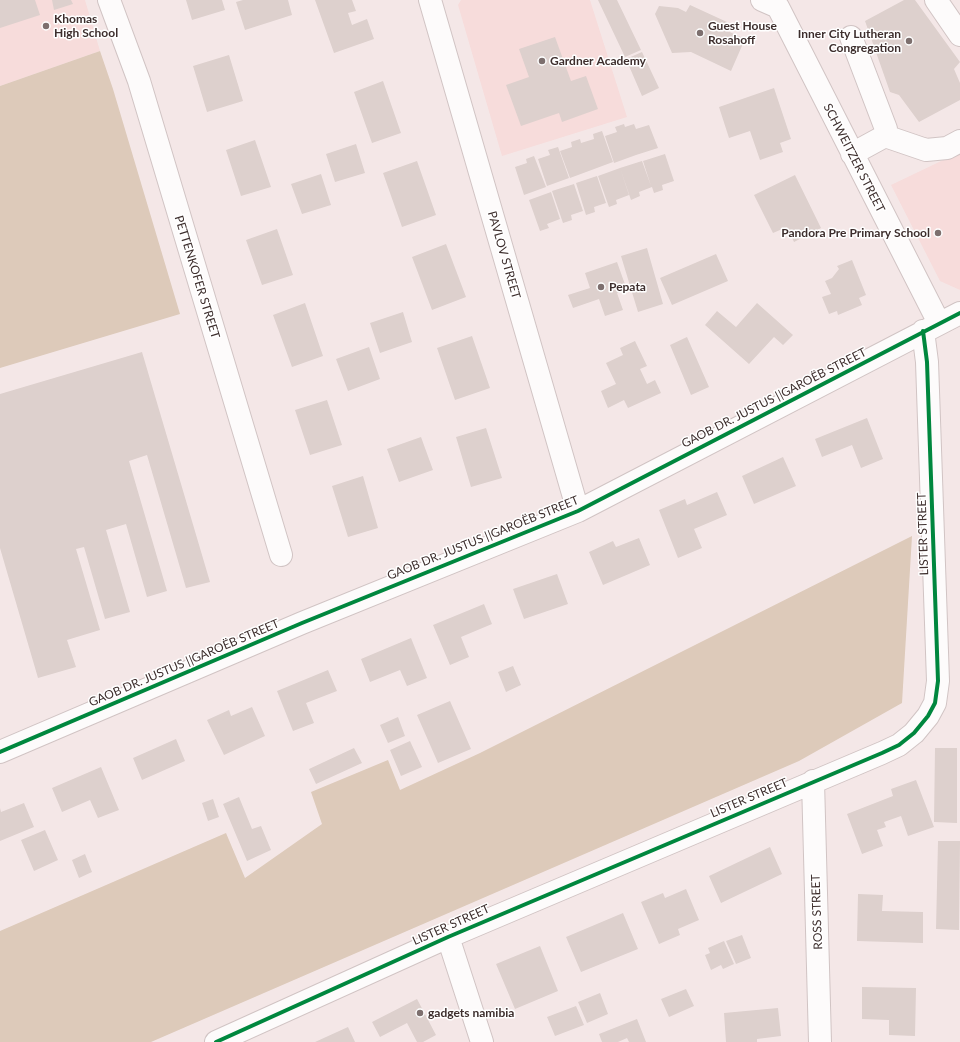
<!DOCTYPE html>
<meta charset="utf-8">
<style>
body{margin:0}
canvas{display:block;background:#f4e7e7}
</style>
<canvas width="960" height="1042"></canvas>
<script>
const c = document.querySelector('canvas').getContext('2d');
c.lineJoin = 'round';
function paint(path, color) {
  c.fillStyle = color;
  c.fill(path, 'evenodd');
}
function poly(rows) {
  const path = new Path2D();
  for (const r of rows) {
    path.moveTo(r[0], r[1]);
    for (let i = 2; i < r.length; i += 2) path.lineTo(r[i], r[i + 1]);
  }
  return path;
}
function stroke(path, color, width, dash) {
  c.strokeStyle = color;
  c.lineWidth = width;
  c.lineCap = dash ? 'butt' : 'round';
  c.setLineDash(dash || []);
  c.stroke(path);
}
function label(font, color, halo, rows, align = 'center') {
  c.font = font + ' Lato,sans-serif';
  c.lineWidth = 3;
  c.setLineDash([]);
  c.textBaseline = 'middle';
  c.strokeStyle = halo;
  c.fillStyle = color;
  for (const [text, x, y, turn = 0] of rows) {
    c.save();
    c.translate(x, y);
    c.rotate((+turn || 0) * Math.PI / 180);
    c.textAlign = isNaN(turn) ? turn : align;
    if (halo) c.strokeText(text, 0, 0);
    c.fillText(text, 0, 0);
    c.restore();
  }
}
paint(poly([
 [0,0,85,0,100,51,0,86],
 [461,0,590,0,627,117,502,156,458,5],
 [960,152,960,290,940,281,891,185]
]), '#f7dcdb');
paint(poly([
 [100,51,113,89,180,314,0,368,0,86],
 [912,536,902,703,799,761,151,1042,0,1042,0,931,226,833,245,878,322,824,311,792,388,760,400,790,480,753]
]), '#ddcaba');
paint(poly([
 [0,0,35,0,40,15,0,28],
 [52,0,71,0,73,4,54,10],
 [186,0,222,0,225,10,192,20],
 [243,0,288,0,292,15,245,30,236,2],
 [315,0,352,0,356,11,348,13,352,25,367,19,374,39,334,53],
 [598,0,617,0,641,50,625,57],
 [904,0,915,0,960,62,954,69,960,83,960,100,919,122,899,95,890,92,865,21],
 [690,5,727,22,723,29,745,39,731,71,691,52,672,53,655,14,659,6,678,8,686,12],
 [555,37,571,81,586,76,598,109,562,122,559,113,521,126,506,85,529,77,519,49],
 [642,52,659,88,642,96,626,59],
 [229,55,243,101,207,112,193,66],
 [383,81,401,133,372,143,354,92],
 [774,88,791,139,780,143,783,152,760,160,750,131,729,138,719,107],
 [624,124,625,127,634,124,636,129,649,125,658,148,636,155,632,143,636,155,614,163,605,136,617,132,615,127],
 [602,131,613,162,570,178,560,151,572,147,571,142,580,139,581,143,594,139,593,134],
 [255,140,271,187,241,196,226,150],
 [356,144,365,173,335,182,326,154],
 [558,147,569,178,547,186,538,159,550,155,548,150],
 [665,154,674,181,662,185,663,190,654,193,652,187,639,192,640,196,631,200,620,168,642,161,651,186,643,161],
 [534,156,546,187,524,195,515,167,527,163,526,159],
 [417,161,436,215,402,227,383,173],
 [620,168,629,195,616,200,617,204,609,207,598,176],
 [321,174,331,205,302,214,291,184],
 [795,175,821,228,794,242,787,227,773,233,754,195],
 [597,176,606,203,594,207,595,212,586,215,576,183],
 [574,184,583,211,571,215,572,220,563,223,552,191],
 [551,192,560,219,547,224,549,228,540,231,529,200],
 [277,229,293,275,262,285,246,240],
 [446,244,466,297,432,310,412,257],
 [647,248,663,304,638,312,621,256],
 [716,254,728,281,672,305,660,278],
 [852,260,866,295,859,298,862,305,838,315,837,311,829,314,822,297,831,294,825,281,832,278,839,269,837,266],
 [617,262,627,290,617,293,623,310,605,316,599,299,573,308,568,295,590,288,585,273],
 [305,303,323,356,292,367,273,315],
 [757,303,793,335,783,345,774,337,749,364,705,325,717,311,736,327],
 [403,312,412,342,380,353,370,323],
 [472,336,490,388,455,400,437,348],
 [687,337,709,387,691,395,670,345],
 [635,341,647,366,640,369,647,384,655,380,661,393,628,408,624,400,608,408,601,391,616,384,606,363,623,355,620,348],
 [369,347,380,379,348,391,336,359],
 [142,352,210,582,186,588,147,455,129,461,167,591,147,597,126,524,106,530,130,612,105,619,84,547,76,549,100,630,67,640,76,667,38,678,0,548,0,394],
 [327,400,342,445,310,455,295,410],
 [867,418,883,459,861,468,852,445,822,457,815,439],
 [486,428,502,478,471,487,456,437],
 [421,437,433,470,399,482,387,449],
 [783,457,796,486,754,504,742,476],
 [363,476,378,528,348,537,332,486],
 [717,492,727,515,694,529,702,548,678,558,659,510,685,499,687,505],
 [639,538,650,565,603,585,589,552,613,541,616,547],
 [557,574,568,604,524,619,513,589],
 [484,604,492,624,461,637,469,657,450,665,433,625],
 [411,638,427,678,407,686,400,670,370,682,361,659],
 [513,666,521,685,506,692,498,672],
 [328,670,337,691,306,703,314,723,293,731,277,691],
 [450,701,471,749,438,763,417,715],
 [252,707,265,736,224,755,207,720,229,710,231,716],
 [398,717,405,736,388,743,380,725],
 [176,739,185,761,142,780,133,758],
 [410,741,422,767,401,776,390,750],
 [354,748,362,763,316,784,309,769],
 [935,748,957,748,957,823,934,822],
 [101,767,119,810,98,818,90,800,62,812,52,788],
 [916,780,934,827,908,836,901,816,884,822,886,827,877,830,883,846,862,854,847,814,893,796,891,789],
 [239,797,252,829,261,826,271,850,247,861,223,804],
 [213,799,219,817,208,821,202,803],
 [24,803,34,827,0,841,0,808,1,812],
 [45,830,58,860,34,871,21,840],
 [938,841,960,841,959,930,936,929],
 [770,847,782,874,721,903,709,876],
 [85,854,92,872,79,878,72,860],
 [686,889,699,920,678,929,680,935,659,944,641,902,663,893,665,898],
 [858,894,883,895,882,911,923,912,923,943,857,941],
 [623,913,638,949,581,972,566,937],
 [742,935,751,958,736,964,726,941],
 [724,941,734,964,723,969,721,965,711,970,705,955,710,953,708,948],
 [540,946,558,991,515,1009,496,964],
 [862,987,916,988,915,1036,889,1035,889,1020,862,1019],
 [686,989,694,1006,669,1017,661,999],
 [600,993,608,1014,587,1023,578,1002],
 [417,999,436,1035,423,1042,417,1042,407,1023,380,1037,372,1022],
 [576,1006,584,1025,555,1036,547,1017],
 [778,1008,781,1036,757,1039,757,1042,726,1042,724,1013],
 [637,1019,646,1042,629,1042,627,1038,618,1042,602,1042,599,1034],
 [348,1027,355,1042,315,1042]
]), '#ddd0cd');
const minor = poly([
 [109,0,139,81,281,555],
 [430,0,578,511],
 [762,0,778,7,939,323],
 [936,0,960,35],
 [851,37,886,129,885,136,852,154],
 [885,136,926,150,947,148,960,141],
 [0,752,302,623,578,511,960,313],
 [813,781,820,1042],
 [448,937,482,1042],
 [216,1042,448,937,882,753,899,745,914,733,928,716,935,703,938,681,927,362,923,331]
]);
stroke(minor, '#d1c4c4', 24);
stroke(minor, '#fdfbfb', 22);
stroke(poly([
 [0,752,302,623,578,511,960,313],
 [216,1042,448,937,882,753,899,745,914,733,928,716,935,703,938,681,927,362,923,331]
]), '#00873e', 4);
for (const [x, y, r, color] of [
 [46,26,4,"#7d6f6e"],
 [700,33,4,"#7d6f6e"],
 [909,41,4,"#7d6f6e"],
 [542,61,4,"#7d6f6e"],
 [938,233,4,"#7d6f6e"],
 [601,287,4,"#7d6f6e"],
 [420,1013,4,"#7d6f6e"]
]) {
  const dot = new Path2D();
  dot.arc(x, y, r, 0, 2 * Math.PI);
  c.fillStyle = color;
  c.fill(dot);
  stroke(dot, '#fff', 1.5);
}
label('bold 12px', '#3d2e2d', '#fff', [
 ["Khomas",54,19],
 ["High School",54,33],
 ["Guest House",708,26],
 ["Rosahoff",708,40],
 ["Inner City Lutheran",901,34,"right"],
 ["Congregation",901,48,"right"],
 ["Gardner Academy",550,61],
 ["Pandora Pre Primary School",930,233,"right"],
 ["Pepata",609,287],
 ["gadgets namibia",428,1013]
], 'left');
label('12px', '#3d2e2d', '#fff', [
 ["SCHWEITZER STREET",854,158,63],
 ["PAVLOV STREET",504,255,74],
 ["PETTENKOFER STREET",197,277,73],
 ["GAOB DR. JUSTUS ǁGAROËB STREET",774,398,-27],
 ["LISTER STREET",923,534,-92],
 ["GAOB DR. JUSTUS ǁGAROËB STREET",483,538,-22],
 ["GAOB DR. JUSTUS ǁGAROËB STREET",184,663,-23],
 ["LISTER STREET",749,798,-23],
 ["ROSS STREET",817,912,-92],
 ["LISTER STREET",451,925,-24]
]);
</script>
